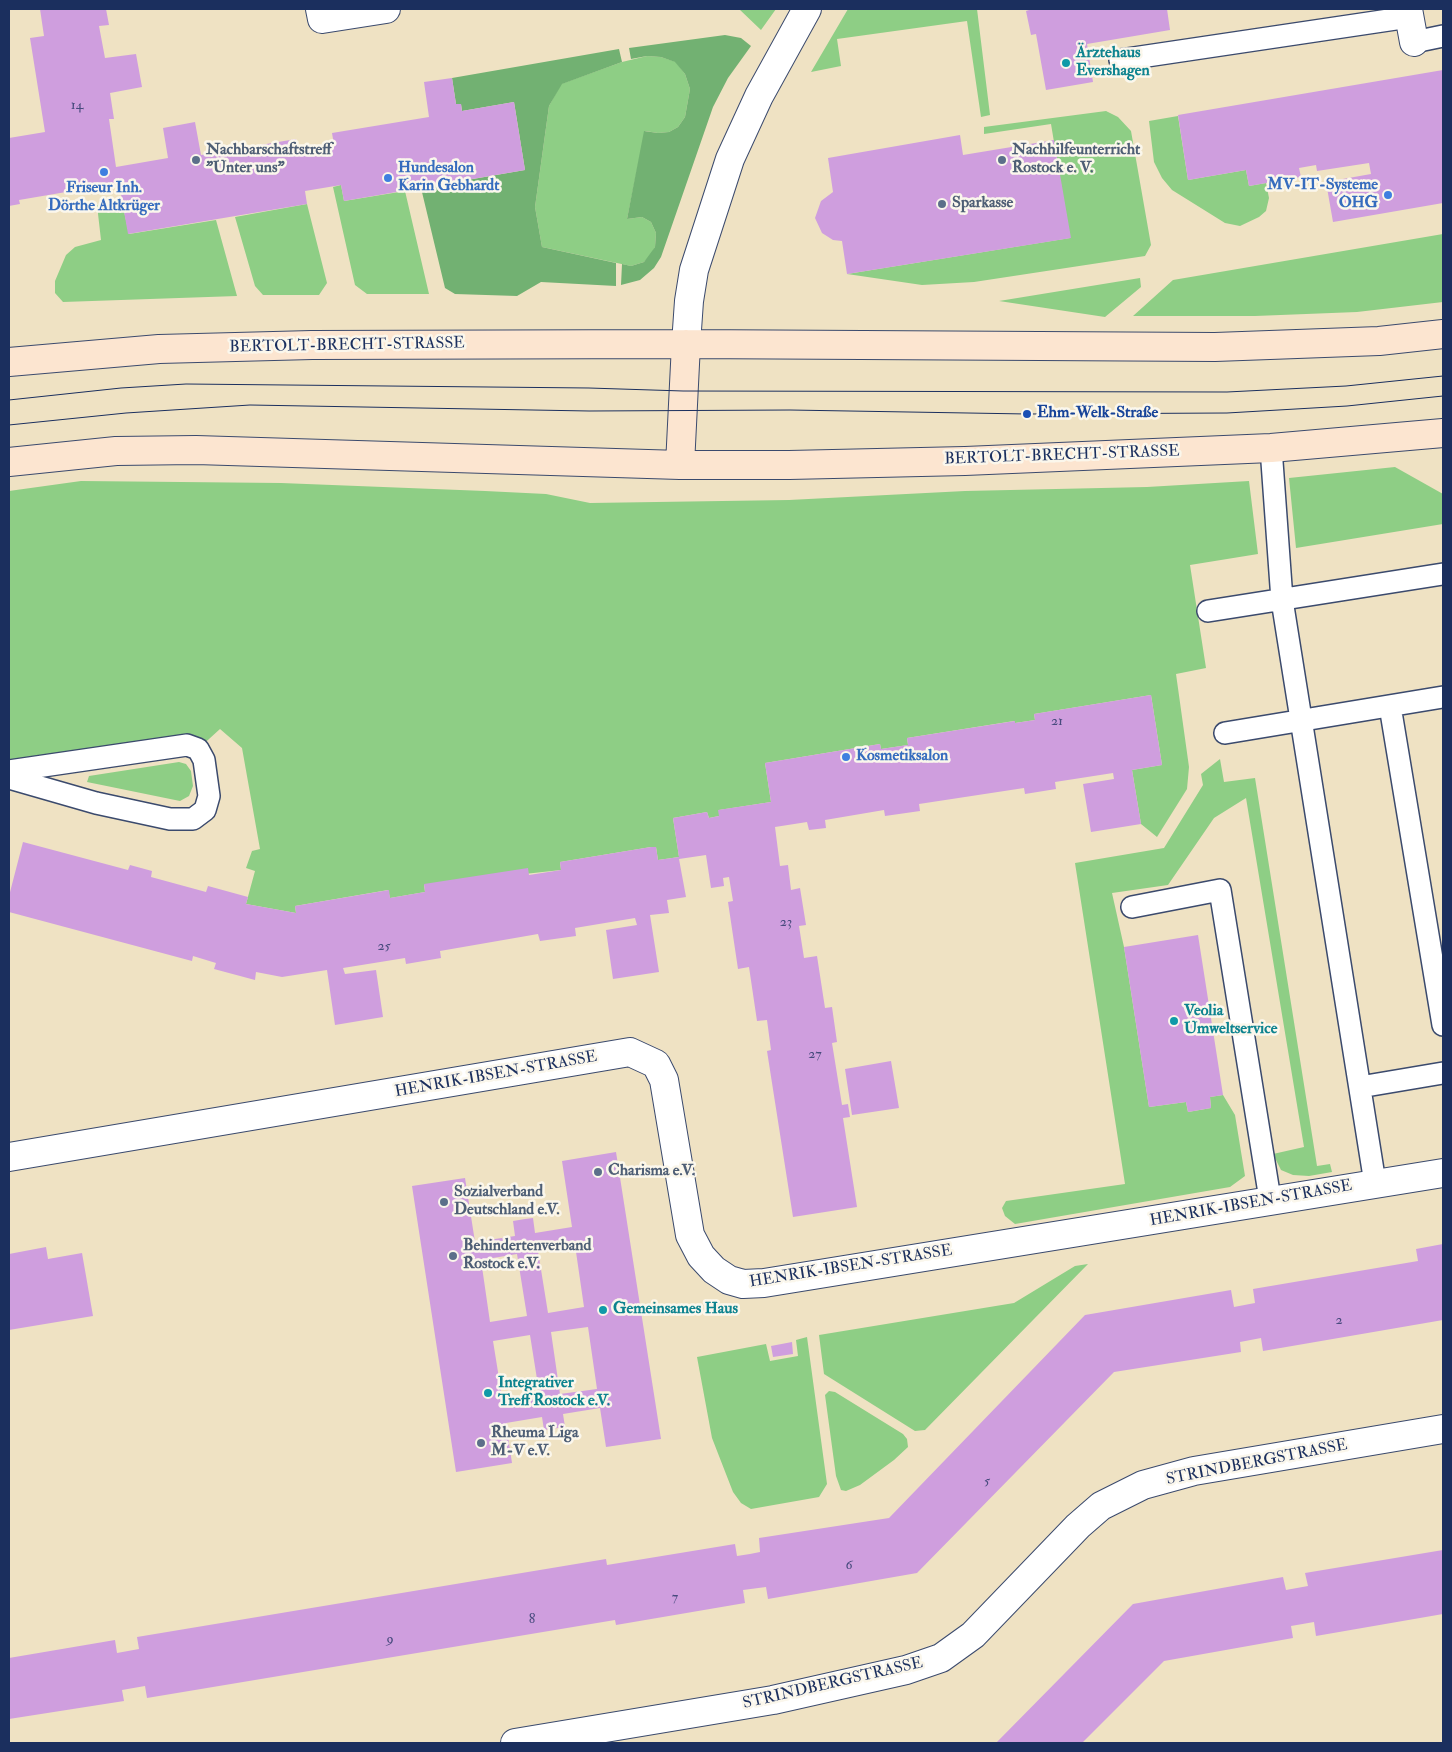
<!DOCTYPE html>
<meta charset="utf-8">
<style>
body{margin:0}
#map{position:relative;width:1452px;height:1752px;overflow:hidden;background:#efe2c3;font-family:"IM FELL Double Pica",serif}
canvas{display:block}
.frame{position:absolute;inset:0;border:10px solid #1b2f5e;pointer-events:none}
</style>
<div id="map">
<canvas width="1452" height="1752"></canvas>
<div class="frame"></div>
</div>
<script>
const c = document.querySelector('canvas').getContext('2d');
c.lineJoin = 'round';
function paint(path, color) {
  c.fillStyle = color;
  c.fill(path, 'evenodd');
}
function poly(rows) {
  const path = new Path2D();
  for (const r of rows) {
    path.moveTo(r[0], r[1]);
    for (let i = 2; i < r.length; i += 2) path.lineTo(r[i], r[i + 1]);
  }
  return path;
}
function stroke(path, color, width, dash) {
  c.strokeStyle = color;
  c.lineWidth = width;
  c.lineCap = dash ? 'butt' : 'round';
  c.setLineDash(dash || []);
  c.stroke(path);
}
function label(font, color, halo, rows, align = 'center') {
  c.font = font + ' "IM FELL Double Pica",serif';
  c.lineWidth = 5;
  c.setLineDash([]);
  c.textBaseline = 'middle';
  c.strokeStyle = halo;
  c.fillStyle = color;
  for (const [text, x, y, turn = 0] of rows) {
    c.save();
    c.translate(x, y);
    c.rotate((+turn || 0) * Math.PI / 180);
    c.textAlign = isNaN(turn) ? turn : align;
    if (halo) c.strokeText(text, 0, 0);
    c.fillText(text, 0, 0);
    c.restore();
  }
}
paint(poly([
 [739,9,776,9,761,30],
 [848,9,977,9,990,115,981,117,967,21,837,39,841,66,811,72],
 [647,56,661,57,676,62,685,74,690,89,685,117,678,127,669,132,658,133,645,131,627,219,642,217,651,222,656,233,655,247,651,255,644,262,631,266,542,247,535,207,549,106,561,84,622,62],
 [1106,111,1118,117,1131,131,1151,245,1145,256,974,282,922,285,847,274,1070,238,1051,124,984,134,984,127],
 [1178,116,1188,180,1246,170,1249,186,1266,183,1269,198,1266,211,1259,217,1240,226,1225,223,1172,190,1162,178,1154,162,1149,121],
 [341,185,344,201,405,191,429,294,367,294,355,285,333,187],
 [122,202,129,234,216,220,237,296,63,302,55,293,55,281,66,255,75,247,101,240,97,205],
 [307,204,327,283,319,295,263,295,255,286,235,217],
 [1443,234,1443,302,1357,312,1255,316,1133,316,1173,280],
 [1140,278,1141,287,1105,317,999,301],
 [1395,467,1443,494,1443,524,1296,548,1289,478],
 [81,481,281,483,485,491,546,494,590,503,789,500,965,491,1147,487,1249,481,1258,554,1190,565,1206,668,1176,674,1189,767,1187,789,1157,837,1141,824,1132,770,1162,765,1151,695,1034,714,1035,720,1015,723,1014,721,907,738,908,745,881,749,880,744,765,763,771,802,719,810,719,816,709,818,707,812,673,818,679,857,658,860,656,847,651,847,560,862,561,870,424,885,425,892,390,898,388,890,295,906,296,913,246,904,255,871,246,868,252,851,260,849,242,748,220,729,198,749,9,771,9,491],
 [1220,759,1224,782,1255,778,1317,1166,1330,1164,1332,1172,1309,1176,1293,1175,1281,1170,1273,1154,1304,1147,1246,798,1214,818,1168,885,1112,893,1124,947,1149,1107,1186,1102,1188,1112,1211,1108,1210,1097,1223,1095,1235,1115,1245,1176,1230,1187,1015,1224,1005,1216,1002,1208,1006,1201,1125,1184,1075,863,1164,848,1203,785,1201,774],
 [179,762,186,764,191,771,193,786,189,796,180,801,87,782,89,776],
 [1088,1264,925,1430,915,1431,824,1374,819,1335,1014,1303,1075,1266],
 [807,1337,827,1484,819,1497,751,1509,741,1503,733,1492,712,1438,697,1357,766,1344,770,1361,798,1356,796,1340],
 [829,1391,835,1392,903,1434,907,1439,908,1447,894,1460,860,1485,846,1491,841,1490,836,1476,825,1395]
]), '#8ece85');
paint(poly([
 [725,35,741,38,751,46,728,78,713,107,661,257,654,268,640,280,621,285,622,264,631,266,644,262,655,247,656,233,651,222,642,217,627,219,644,131,658,133,669,132,678,127,685,117,690,89,685,74,675,62,661,57,647,56,631,59,629,48],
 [619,49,622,62,562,84,549,106,535,207,542,247,616,263,616,286,541,282,517,296,455,294,445,288,421,188,525,170,514,102,462,111,461,104,456,104,452,78]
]), '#72b172');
paint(poly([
 [40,9,106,9,109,25,99,26,105,58,136,54,142,87,110,93,114,119,109,119,116,167,168,158,163,128,195,122,201,155,296,139,298,151,334,145,332,133,429,117,424,82,452,78,456,104,461,104,462,111,514,102,525,170,344,201,341,185,305,191,307,204,128,234,119,183,19,200,20,204,9,206,9,138,45,132,30,38,44,36],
 [1032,9,1167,9,1170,30,1087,44,1093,82,1046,90,1036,34,1031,35,1026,11],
 [1443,70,1443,203,1333,222,1326,182,1371,174,1369,163,1317,171,1316,165,1299,168,1301,177,1249,186,1246,170,1188,180,1178,115],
 [960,135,963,155,1054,140,1071,238,847,274,842,241,833,240,822,233,815,218,821,201,833,192,828,158],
 [1151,695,1162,765,1132,770,1141,824,1091,832,1083,784,1114,779,1113,773,1055,782,1056,789,1025,794,1024,788,919,804,920,811,885,816,884,810,825,820,826,828,809,830,807,822,775,827,780,866,788,865,791,890,800,888,806,925,799,926,804,958,817,956,825,1008,832,1007,837,1042,832,1043,842,1105,848,1104,850,1117,843,1118,857,1207,793,1217,767,1051,771,1050,767,1020,757,1021,749,967,738,969,728,902,733,901,729,877,723,878,724,886,711,888,706,855,679,859,686,897,667,900,669,913,650,915,659,972,613,979,606,930,637,925,635,918,575,928,576,936,540,941,538,934,440,951,441,958,406,964,405,958,343,968,345,974,376,970,383,1017,335,1025,327,970,282,977,256,972,255,980,214,969,216,963,193,956,192,961,9,912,9,896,23,842,128,870,130,865,152,871,151,877,206,892,208,886,248,897,246,904,296,913,295,906,389,890,390,898,425,892,424,884,528,868,529,875,561,870,560,862,651,847,656,847,658,860,679,857,673,818,707,812,709,818,719,816,718,810,771,802,765,763,880,744,881,749,908,745,907,738,1015,721,1015,723,1035,720,1034,714],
 [1198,935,1223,1095,1210,1097,1211,1108,1188,1112,1186,1102,1149,1107,1124,947],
 [891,1061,899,1108,852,1115,845,1069],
 [616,1152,661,1439,606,1447,600,1408,563,1414,565,1427,544,1430,542,1417,506,1423,512,1463,456,1472,412,1186,465,1178,475,1242,515,1236,513,1221,525,1219,533,1218,535,1233,572,1227,562,1161],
 [575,1245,584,1307,548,1313,538,1251],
 [517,1254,527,1316,490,1322,481,1260],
 [588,1327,597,1389,560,1394,551,1332],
 [530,1335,540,1398,503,1403,493,1341],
 [1443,1244,1443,1320,1263,1351,1261,1338,1240,1342,1241,1352,1114,1372,917,1573,768,1599,766,1587,743,1590,745,1603,616,1625,615,1620,147,1698,145,1686,122,1690,124,1701,9,1719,9,1658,115,1640,117,1653,139,1649,137,1637,606,1559,607,1565,735,1544,737,1556,750,1554,760,1552,759,1538,889,1518,1085,1315,1231,1290,1234,1307,1255,1303,1253,1289,1418,1261,1416,1249],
 [46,1247,48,1259,82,1253,93,1316,9,1330,9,1254],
 [792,1342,793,1354,773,1357,771,1346],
 [1443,1550,1443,1614,1316,1636,1314,1622,1291,1626,1293,1638,1164,1661,1082,1743,996,1743,1133,1604,1283,1577,1286,1590,1308,1586,1305,1573]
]), '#cf9ede');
const service = poly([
 [1414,42,1443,36],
 [1120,60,1409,17],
 [1271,448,1282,600,1375,1183],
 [1208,611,1443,574],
 [1390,706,1443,1025],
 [1225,733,1443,697],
 [9,771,187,745,198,749,204,760,209,796,205,810,193,819,170,819,96,803,9,778],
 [1132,907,1220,890,1270,1199],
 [1360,1087,1443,1073]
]);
const minor = poly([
 [320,9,322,19,386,9],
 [1408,9,1414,42],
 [686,344,689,301,694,270,730,159,759,96,807,9],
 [9,1157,630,1052,656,1064,664,1080,690,1235,701,1256,714,1270,729,1280,743,1284,764,1283,1443,1173],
 [515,1743,773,1700,906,1670,941,1658,973,1635,1078,1526,1101,1506,1143,1485,1194,1471,1443,1429]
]);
const secondary = poly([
 [9,362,159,349,312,345,686,344,1215,347,1379,341,1443,334],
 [9,462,116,451,196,450,680,465,789,465,965,461,1271,448,1443,433],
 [680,465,686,344]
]);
stroke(service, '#3b4a6d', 24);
stroke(minor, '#3b4a6d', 30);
stroke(secondary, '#3b4a6d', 30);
stroke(service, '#fff', 21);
stroke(minor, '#fff', 28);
stroke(secondary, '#fce5d0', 28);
stroke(poly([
 [9,400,121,388,186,384,589,388,683,391,1227,392,1346,386,1443,376],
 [9,425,126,413,250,405,589,411,790,410,1027,414,1227,413,1347,406,1443,396]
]), '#1b2f5e', 1);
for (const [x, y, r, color] of [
 [1066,63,5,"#0f9aa8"],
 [196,160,5,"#5c6f8a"],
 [1002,160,5,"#5c6f8a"],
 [104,172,5,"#3f7fe0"],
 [388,178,5,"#3f7fe0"],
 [1388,195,5,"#3f7fe0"],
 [942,204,5,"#5c6f8a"],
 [1027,414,5,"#1a4fb4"],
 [846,757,5,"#3f7fe0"],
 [1174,1021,5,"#0f9aa8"],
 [598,1172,5,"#5c6f8a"],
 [444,1202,5,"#5c6f8a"],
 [453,1256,5,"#5c6f8a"],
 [603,1310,5,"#0f9aa8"],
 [488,1393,5,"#0f9aa8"],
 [481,1443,5,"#5c6f8a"]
]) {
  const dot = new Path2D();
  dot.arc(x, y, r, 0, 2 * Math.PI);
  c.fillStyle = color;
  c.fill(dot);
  stroke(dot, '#fbf7ec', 2);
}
label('14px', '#484b7e', null, [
 ["14",77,106],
 ["21",1057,722],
 ["23",786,923],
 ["25",384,947],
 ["27",815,1055],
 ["2",1339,1321],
 ["5",987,1482],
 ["6",849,1566],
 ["7",675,1598],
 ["8",532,1620],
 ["9",390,1640]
]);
label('bold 16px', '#0d838f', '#fbf7ec', [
 ["Ärztehaus",1076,54],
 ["Evershagen",1076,72],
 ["Veolia",1184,1012],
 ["Umweltservice",1184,1030],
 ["Gemeinsames Haus",613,1310],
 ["Integrativer",498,1384],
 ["Treff Rostock e.V.",498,1402]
], 'left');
label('bold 16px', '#4e5e75', '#fbf7ec', [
 ["Nachbarschaftstreff",206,151],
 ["\"Unter uns\"",206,169],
 ["Nachhilfeunterricht",1012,151],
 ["Rostock e. V.",1012,169],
 ["Sparkasse",952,204],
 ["Charisma e.V.",608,1172],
 ["Sozialverband",454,1193],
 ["Deutschland e.V.",454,1211],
 ["Behindertenverband",463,1247],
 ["Rostock e.V.",463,1265],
 ["Rheuma Liga",491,1434],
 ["M-V e.V.",491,1452]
], 'left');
label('bold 16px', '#366cbe', '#fbf7ec', [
 ["Hundesalon",398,169],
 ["Karin Gebhardt",398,187],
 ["MV-IT-Systeme",1378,186,"right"],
 ["OHG",1378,204,"right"],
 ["Friseur Inh.",104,189,"center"],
 ["Dörthe Altkrüger",104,207,"center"],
 ["Kosmetiksalon",856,757]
], 'left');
label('16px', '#1b2f5e', '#fbf7ec', [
 ["BERTOLT-BRECHT-STRASSE",347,346,-1],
 ["BERTOLT-BRECHT-STRASSE",1062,456,-2],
 ["HENRIK-IBSEN-STRASSE",496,1075,-10],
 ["HENRIK-IBSEN-STRASSE",1251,1204,-10],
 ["HENRIK-IBSEN-STRASSE",851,1267,-9],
 ["STRINDBERGSTRASSE",1257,1463,-11],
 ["STRINDBERGSTRASSE",833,1684,-13]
]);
label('bold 16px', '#164399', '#fbf7ec', [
 ["Ehm-Welk-Straße",1037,414]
], 'left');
</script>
